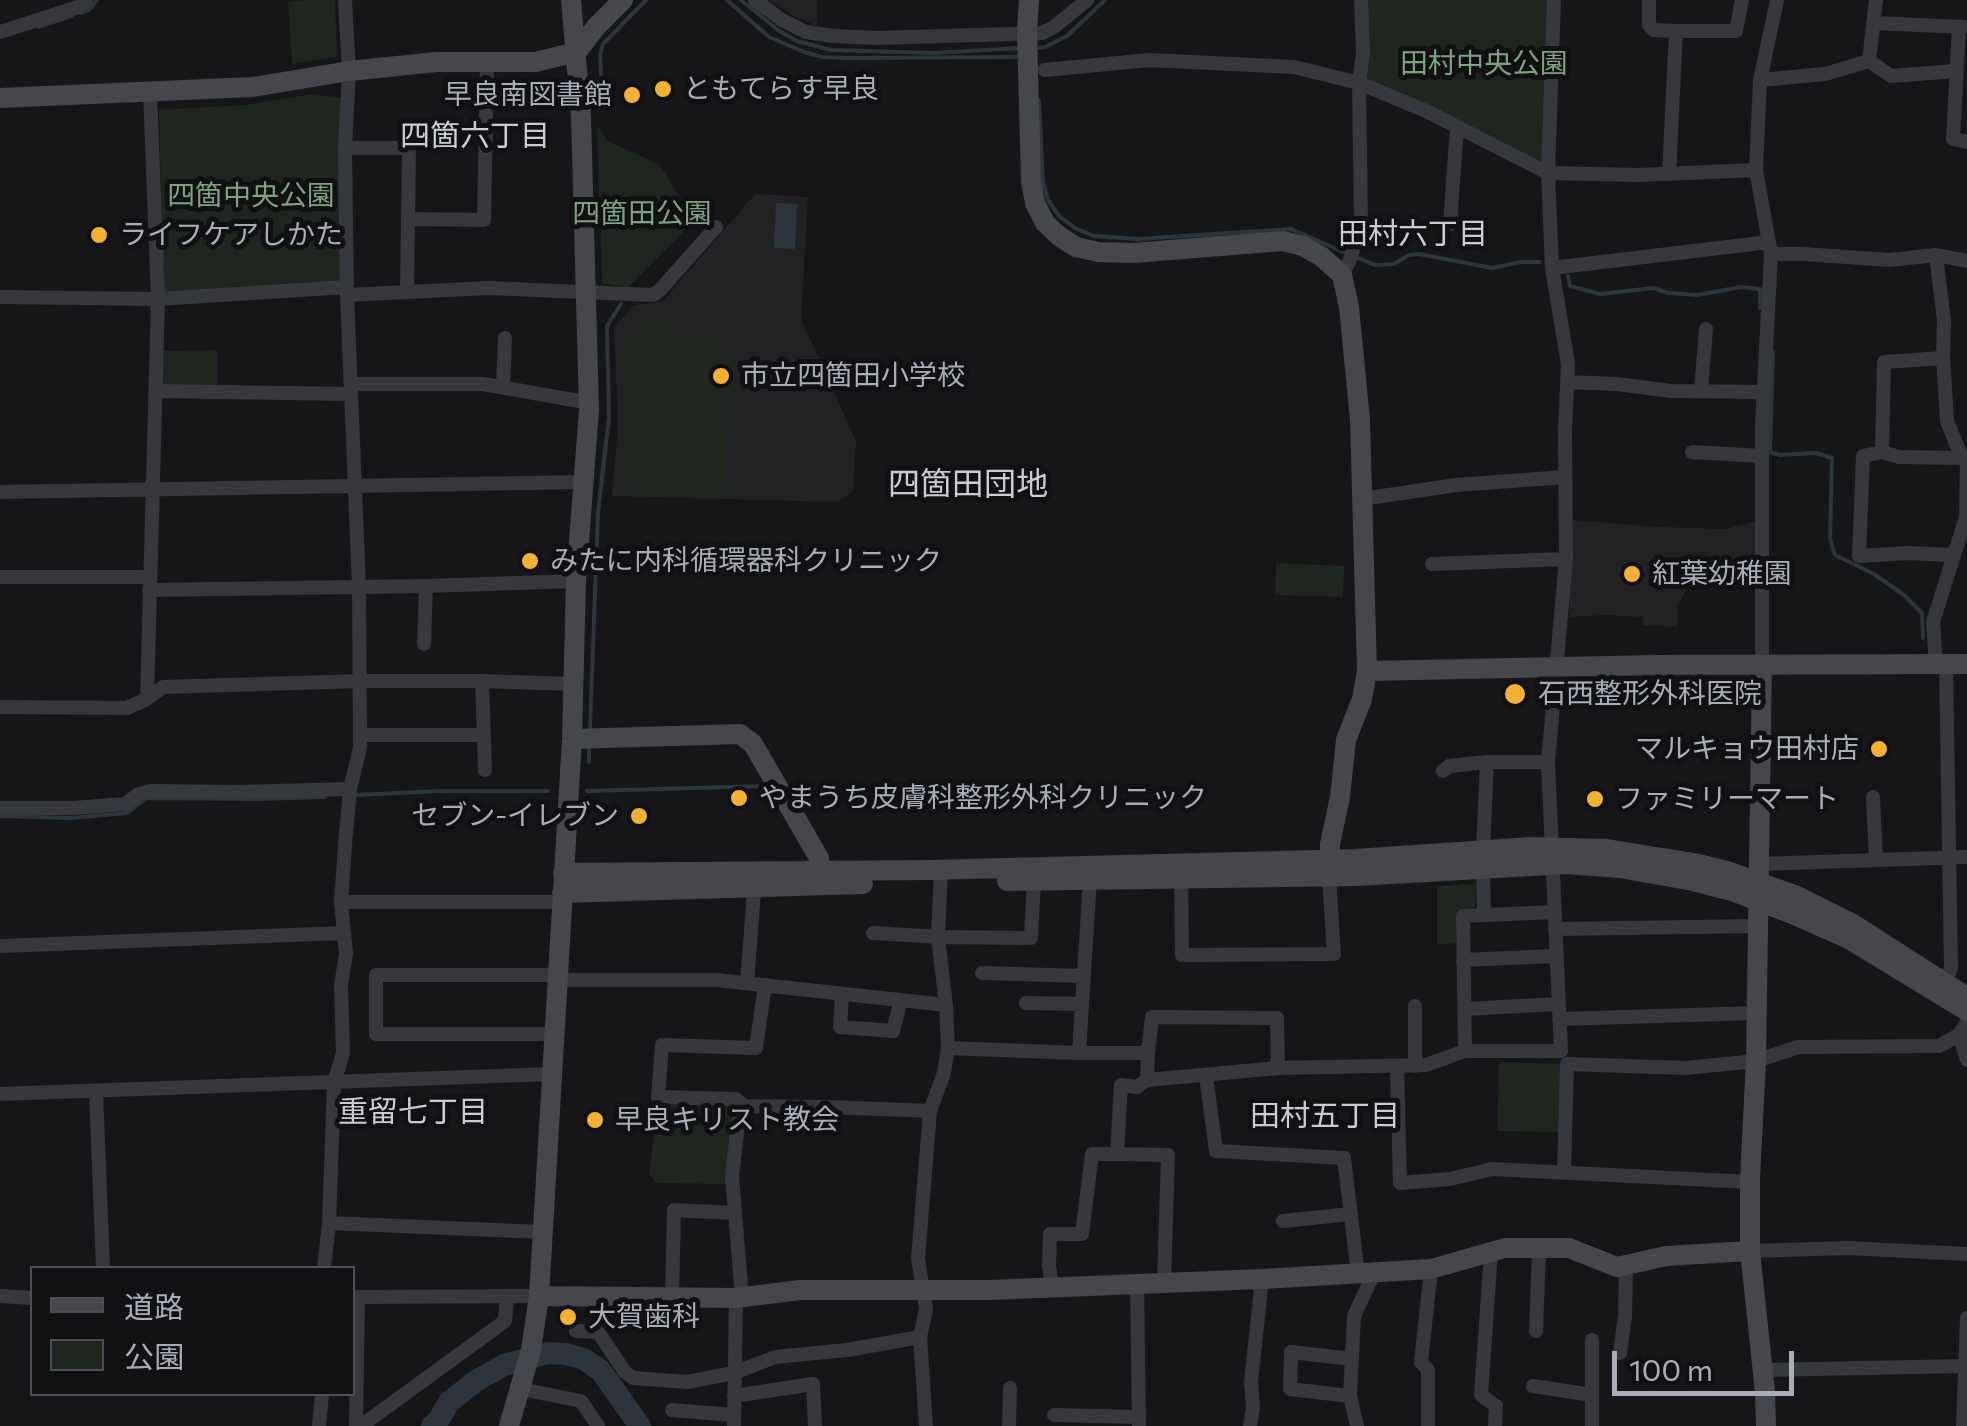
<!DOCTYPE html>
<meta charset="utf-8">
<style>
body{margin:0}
#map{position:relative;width:1967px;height:1426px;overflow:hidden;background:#161618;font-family:Commissioner,"Noto Sans JP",sans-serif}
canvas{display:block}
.legend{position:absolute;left:30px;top:1266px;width:325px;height:130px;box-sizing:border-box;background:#111113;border:2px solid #4d4f55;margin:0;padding:12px 18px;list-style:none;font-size:30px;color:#a8adb8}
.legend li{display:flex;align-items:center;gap:20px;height:50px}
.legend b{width:50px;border:2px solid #4d4f55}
.scale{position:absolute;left:1612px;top:1351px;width:182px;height:45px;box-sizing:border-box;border:5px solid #a8adb8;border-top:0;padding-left:12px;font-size:30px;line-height:35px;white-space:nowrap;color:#a8adb8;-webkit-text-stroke:8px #111113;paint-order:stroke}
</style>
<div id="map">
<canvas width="1967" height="1426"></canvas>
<ul class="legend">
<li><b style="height:12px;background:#45474d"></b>道路</li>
<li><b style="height:28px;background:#1e261f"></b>公園</li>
</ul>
<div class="scale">100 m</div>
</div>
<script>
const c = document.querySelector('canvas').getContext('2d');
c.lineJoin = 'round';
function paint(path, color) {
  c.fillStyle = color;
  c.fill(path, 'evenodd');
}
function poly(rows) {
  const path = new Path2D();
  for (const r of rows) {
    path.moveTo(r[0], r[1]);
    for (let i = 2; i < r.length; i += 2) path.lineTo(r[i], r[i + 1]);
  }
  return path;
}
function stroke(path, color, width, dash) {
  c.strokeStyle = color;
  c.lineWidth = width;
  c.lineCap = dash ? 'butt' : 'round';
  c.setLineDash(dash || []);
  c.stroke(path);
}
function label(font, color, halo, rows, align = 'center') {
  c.font = font + ' Commissioner,"Noto Sans JP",sans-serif';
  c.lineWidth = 10;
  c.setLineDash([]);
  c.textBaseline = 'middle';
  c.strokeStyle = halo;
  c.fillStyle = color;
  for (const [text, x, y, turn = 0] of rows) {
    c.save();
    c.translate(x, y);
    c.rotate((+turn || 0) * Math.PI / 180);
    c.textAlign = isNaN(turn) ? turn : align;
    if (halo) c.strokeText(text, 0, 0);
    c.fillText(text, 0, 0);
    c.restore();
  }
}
paint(poly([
 [769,0,817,0,817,26,793,16],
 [755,194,808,197,801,319,856,441,853,491,838,502,612,496,618,425,614,327,634,305,662,302],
 [1573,520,1658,527,1726,529,1756,521,1757,575,1695,573,1678,605,1677,627,1643,625,1643,617,1607,615,1569,617]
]), '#222225');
paint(poly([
 [306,0,335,0,337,57,292,64,288,2],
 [1366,0,1549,0,1545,166,1365,80],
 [312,94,341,98,341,282,164,296,159,110,246,105],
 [597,126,608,141,660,165,691,216,690,226,628,287,602,283],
 [655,310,693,341,708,333,725,349,733,349,729,494,621,491,625,431,621,350],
 [217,350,218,389,160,390,162,351],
 [1276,563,1344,566,1343,597,1275,595],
 [1476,884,1475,907,1457,910,1456,943,1437,945,1437,886],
 [1499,1062,1563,1064,1560,1132,1497,1131],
 [659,1104,734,1105,737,1113,727,1184,655,1183,649,1173]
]), '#1e261f');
paint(poly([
 [776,203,797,204,795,249,774,248]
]), '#2c353c');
stroke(poly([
 [727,0,769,37,804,52,823,57,847,58,1019,57],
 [741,0,778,30,797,41,831,50,933,53,1021,48],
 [81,13,89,10,97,0],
 [38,27,72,16],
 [1035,48,1045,47,1067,36,1105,0],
 [1039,100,1043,182,1048,200,1059,216,1075,228,1094,236,1138,239,1291,229,1348,254],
 [603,107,600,55,603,44,646,0],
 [1356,257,1375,265,1394,264,1409,255,1419,254,1492,268,1520,262,1540,262],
 [1568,276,1570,286,1600,294,1653,288,1669,293,1697,295,1741,287,1760,289,1760,308],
 [1773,352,1770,452,1780,455,1816,453,1832,458,1830,539,1835,555,1874,574,1904,595,1922,613,1923,638],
 [590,728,598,512,609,418,607,326,621,304],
 [589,762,589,747],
 [587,791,765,786,771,796],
 [355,795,441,791,548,791],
 [0,816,71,818,127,813,147,798,256,799,325,797]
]), '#2c353c', 4);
stroke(poly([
 [432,1426,438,1421,449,1402,476,1381,504,1365,548,1353,566,1354,584,1359,601,1371,640,1426]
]), '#2c353c', 22);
stroke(poly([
 [755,0,782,20,806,32,833,36,877,38,1042,33,1054,27,1087,0],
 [1649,0,1649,25,1654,30,1676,31,1736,31,1742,0],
 [1875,23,1964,27],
 [1959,27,1953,139,1967,142],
 [0,32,81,6,86,0],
 [1869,61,1891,76,1956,71],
 [1045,70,1149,60,1294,67,1359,83,1426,111,1548,173,1639,175,1756,170],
 [1760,80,1777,0],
 [345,148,409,148,407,292],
 [1669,174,1676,31],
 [408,219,484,220,487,63],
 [1450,224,1457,127],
 [1771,254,1803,254,1890,260,1936,255,1967,261],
 [1552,268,1769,242],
 [1342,275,1350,260,1361,224,1359,83,1363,53,1361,0],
 [347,295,489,288,653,295,660,290,716,227],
 [0,297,158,299,347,287],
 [1567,382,1617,384,1671,391,1764,392],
 [351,384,483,384,579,401,588,400],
 [503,387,505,338],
 [156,391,351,394],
 [1701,391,1706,329],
 [1692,452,1762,456],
 [1882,452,1884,362,1943,358],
 [0,492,583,482],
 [1362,499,1456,485,1565,477],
 [1953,555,1908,553,1859,556,1863,456,1882,452,1899,457,1962,458],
 [1432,564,1566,559],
 [0,577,149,577],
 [149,590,426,586,576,581],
 [424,644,426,586],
 [1762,665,1762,426,1771,254,1756,170,1760,80,1825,74,1869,61,1876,0],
 [1936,665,1933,622,1966,517,1967,463,1962,458,1947,421,1943,358,1944,321,1936,255],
 [482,681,485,770],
 [147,699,158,299,150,92],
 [0,707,127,708,147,699,163,687,360,681,482,681,573,684],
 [360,735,484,735],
 [1443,771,1449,766,1487,762,1548,762],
 [1873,797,1876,860],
 [0,808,73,808,125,804,139,794,151,791,238,792,350,789],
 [1483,849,1487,762],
 [1760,864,1967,857],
 [1483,868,1484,915,1463,916,1465,1051,1561,1051,1548,762,1566,559,1565,431,1568,364,1552,268,1548,173,1554,0],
 [1181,873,1182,955,1334,954,1329,876],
 [341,902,561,902],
 [1484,915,1555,912],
 [1555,929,1759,926],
 [873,933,938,937,1031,938,1034,881],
 [0,946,344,933],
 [1463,960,1556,956],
 [982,973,1084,976],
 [557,980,716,980,946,1005],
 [1945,982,1951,968,1946,664],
 [747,983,755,879],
 [765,985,756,1048,662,1045,658,1097,736,1099,744,1106,829,1107,930,1111],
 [842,994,840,1027,893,1031,901,1000],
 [1026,1003,1082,1004],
 [1465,1009,1558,1004],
 [1559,1019,1757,1013],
 [554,1034,376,1034,376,975,557,975],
 [1959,1035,1967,1060],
 [948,1048,1079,1053,1090,879],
 [1079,1053,1148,1053,1152,1017,1277,1018,1278,1068],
 [1148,1053,1147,1080,1278,1068,1426,1065,1465,1051],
 [1415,1066,1415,1006],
 [1397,1067,1400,1183,1450,1179,1492,1169,1750,1182],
 [1206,1076,1216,1151,1344,1158,1358,1274],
 [96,1092,103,1268],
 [0,1094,551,1074],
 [1117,1154,1168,1155,1164,1281],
 [1564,1172,1567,1064,1686,1068,1756,1061,1798,1047,1939,1046,1959,1035,1967,1022],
 [1283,1221,1351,1214],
 [329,1223,543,1232],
 [1750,1251,1847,1248,1967,1254],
 [1491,1252,1481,1395,1496,1406,1495,1426],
 [324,1268,329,1223,334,1083,343,1053,341,985,346,954,341,902,345,845,350,789,360,748,360,735,359,586,347,295,345,148,349,71,345,0],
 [1137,1282,1139,1426],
 [1052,1286,1049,1266,1050,1234,1082,1234,1092,1154,1117,1154,1121,1085,1137,1087,1147,1080],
 [0,1296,32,1298],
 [352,1297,539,1296],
 [742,1297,732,1177,738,1123,744,1106],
 [672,1298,674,1210,734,1213],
 [576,1331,598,1332,625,1372,633,1378,687,1382,734,1373,775,1357,847,1350,920,1337],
 [1536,1331,1539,1250],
 [1620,1353,1625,1316,1626,1266],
 [1763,1370,1965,1366],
 [1533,1386,1592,1395],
 [521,1389,581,1401,598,1426],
 [734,1396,813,1384,815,1426],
 [1350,1396,1290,1389,1291,1352,1352,1359],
 [672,1410,734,1415],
 [1054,1415,1139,1417],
 [319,1426,322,1394],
 [356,1426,358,1297],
 [361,1426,505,1321,507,1296],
 [734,1426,736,1298],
 [926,1426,920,1337,926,1309,918,1259,930,1111,944,1073,948,1048,946,1005,938,937,941,870],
 [1009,1426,1010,1388],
 [1250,1426,1253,1407,1251,1382,1262,1279],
 [1357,1426,1350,1396,1354,1316,1374,1273],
 [1428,1426,1428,1370,1421,1362,1431,1269],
 [1592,1426,1592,1340],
 [1963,1426,1967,1318]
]), '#37383d', 14);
stroke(poly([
 [1029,0,1027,32,1031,181,1035,203,1045,223,1059,236,1076,247,1098,252,1133,253,1283,241,1303,246,1322,257,1342,275,1349,307,1360,420,1367,671,1362,699,1346,740,1340,797,1330,844,1329,869],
 [0,98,253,87,349,71,436,62,535,62,577,52,596,27,623,0],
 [1762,665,1756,1061,1750,1179,1750,1251,1765,1392,1766,1426],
 [1367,671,1658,665,1967,664],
 [572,739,740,734,753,744,819,858,820,871],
 [563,873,930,870,1356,859,1531,847,1607,849,1694,863,1727,871,1797,896,1853,924,1967,997],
 [1007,881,1356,876,1566,864,1620,868,1693,881,1732,891,1797,916,1847,938,1967,1011],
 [562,893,863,884],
 [539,1296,736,1298,800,1290,990,1290,1262,1279,1431,1269,1505,1248,1569,1248,1617,1267,1666,1256,1750,1251],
 [509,1426,531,1350,539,1296,572,739,576,581,589,410,581,116,571,0]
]), '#45474d', 20);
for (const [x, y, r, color] of [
 [663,89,10,"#f2b134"],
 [632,95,10,"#f2b134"],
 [99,235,10,"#f2b134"],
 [721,376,10,"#f2b134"],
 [530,561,10,"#f2b134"],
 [1632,574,10,"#f2b134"],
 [1515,694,12,"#f2b134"],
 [1879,749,10,"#f2b134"],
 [739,798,10,"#f2b134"],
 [1595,799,10,"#f2b134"],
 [639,816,10,"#f2b134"],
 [595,1120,10,"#f2b134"],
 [568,1317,10,"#f2b134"]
]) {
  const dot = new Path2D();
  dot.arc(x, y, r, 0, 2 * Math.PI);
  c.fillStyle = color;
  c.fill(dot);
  stroke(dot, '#111113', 4);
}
label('28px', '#7fa381', '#111113', [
 ["田村中央公園",1484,64],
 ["四箇中央公園",251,196],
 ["四箇田公園",642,214]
]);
label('28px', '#a8adb8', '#111113', [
 ["ともてらす早良",683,89],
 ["早良南図書館",612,95,"right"],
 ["ライフケアしかた",119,235],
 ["市立四箇田小学校",741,376],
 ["みたに内科循環器科クリニック",550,561],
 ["紅葉幼稚園",1652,574],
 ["石西整形外科医院",1538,694],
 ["マルキョウ田村店",1859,749,"right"],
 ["やまうち皮膚科整形外科クリニック",759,798],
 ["ファミリーマート",1615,799],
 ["セブン-イレブン",619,816,"right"],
 ["早良キリスト教会",615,1120],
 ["大賀歯科",588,1317]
], 'left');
label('30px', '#c9ccd4', '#111113', [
 ["四箇六丁目",475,136],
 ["田村六丁目",1413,234],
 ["重留七丁目",413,1112],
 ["田村五丁目",1325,1116]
]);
label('32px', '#c9ccd4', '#111113', [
 ["四箇田団地",968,484]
]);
</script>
